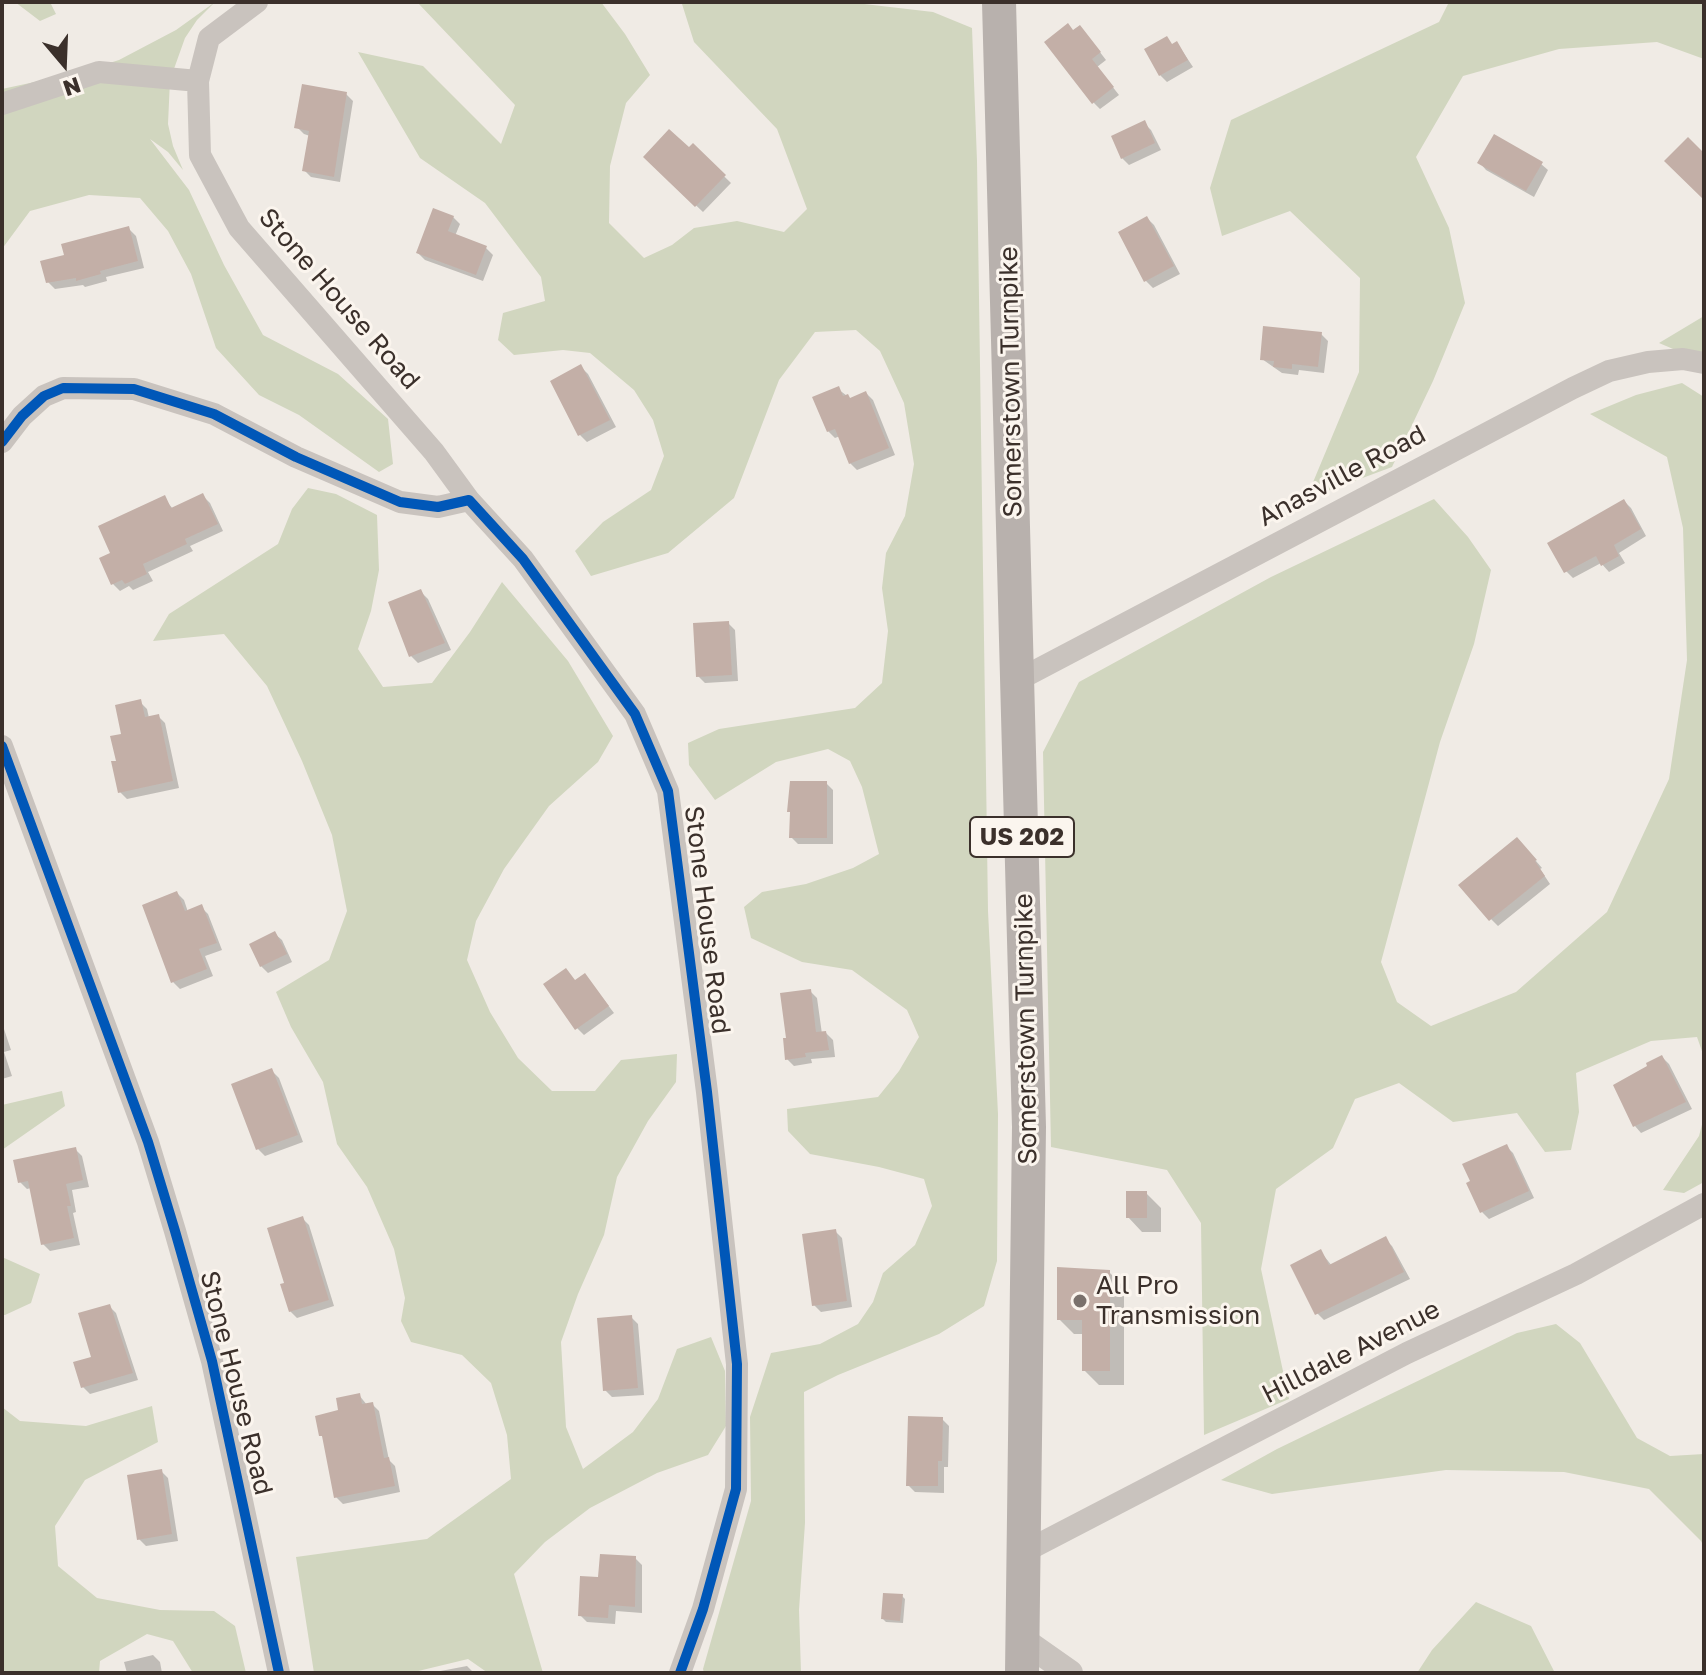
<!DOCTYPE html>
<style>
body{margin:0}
#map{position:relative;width:1706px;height:1675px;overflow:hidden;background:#f0ebe5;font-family:"Golos Text",sans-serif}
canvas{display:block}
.frame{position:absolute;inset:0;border:4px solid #3b302b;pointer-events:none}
.north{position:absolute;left:24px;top:24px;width:80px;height:80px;-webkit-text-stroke:6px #fbf5ee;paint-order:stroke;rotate:161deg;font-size:22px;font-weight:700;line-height:32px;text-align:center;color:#3b302b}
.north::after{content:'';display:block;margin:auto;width:28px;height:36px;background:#3b302b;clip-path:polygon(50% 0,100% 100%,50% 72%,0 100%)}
</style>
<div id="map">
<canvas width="1706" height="1675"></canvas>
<div class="frame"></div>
<div class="north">N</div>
</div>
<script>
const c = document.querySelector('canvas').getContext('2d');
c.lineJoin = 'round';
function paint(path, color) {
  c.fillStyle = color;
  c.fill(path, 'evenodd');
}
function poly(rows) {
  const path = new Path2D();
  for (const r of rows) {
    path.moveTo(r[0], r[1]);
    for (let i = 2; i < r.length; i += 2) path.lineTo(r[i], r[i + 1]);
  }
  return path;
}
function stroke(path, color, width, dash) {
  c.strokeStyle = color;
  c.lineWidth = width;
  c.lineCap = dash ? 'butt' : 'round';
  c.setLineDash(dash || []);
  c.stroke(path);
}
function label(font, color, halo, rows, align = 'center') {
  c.font = font + ' "Golos Text",sans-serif';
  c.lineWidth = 6;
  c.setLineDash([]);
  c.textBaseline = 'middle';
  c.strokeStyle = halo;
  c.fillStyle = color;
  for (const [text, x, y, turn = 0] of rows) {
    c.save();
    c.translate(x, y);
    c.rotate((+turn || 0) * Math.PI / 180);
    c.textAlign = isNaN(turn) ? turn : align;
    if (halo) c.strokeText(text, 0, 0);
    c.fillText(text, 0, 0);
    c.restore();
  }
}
paint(poly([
 [15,2,50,2,56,14,40,21],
 [215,2,197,20,185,38,170,80,168,124,173,146,183,170,168,152,150,139,189,190,224,265,263,335,338,374,388,419,393,464,379,472,299,415,259,395,216,348,191,274,168,231,140,198,89,195,30,211,2,249,2,89,81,72,119,60,176,30],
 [417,2,601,2,625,34,650,75,626,103,610,166,609,223,644,258,672,245,694,228,737,221,784,232,807,209,777,129,694,42,682,4,684,2,847,2,933,12,972,28,977,161,988,911,998,1114,997,1261,984,1306,939,1334,838,1375,804,1392,805,1523,799,1610,801,1673,704,1673,703,1669,751,1501,750,1417,771,1353,820,1344,858,1324,873,1302,883,1273,915,1245,932,1206,924,1179,879,1167,810,1154,788,1131,787,1109,878,1097,899,1071,919,1037,907,1010,852,970,802,962,751,938,744,907,762,892,806,884,853,868,879,854,862,787,850,761,828,749,776,762,715,800,689,765,688,743,719,729,855,708,882,683,888,631,882,588,886,553,905,516,914,464,904,403,880,351,856,330,815,332,779,380,734,498,668,553,591,576,575,551,603,522,651,490,664,456,653,420,634,390,590,353,563,350,514,355,498,340,503,313,545,301,541,277,485,203,420,158,358,52,423,66,501,144,515,105],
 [1449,2,1704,2,1704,59,1657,42,1559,49,1463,76,1416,157,1449,228,1465,303,1433,381,1392,467,1306,499,1359,372,1360,278,1290,211,1222,236,1210,188,1231,120,1439,22],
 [1704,316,1704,362,1659,343],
 [1682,383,1704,397,1704,1057,1697,1037,1651,1041,1576,1073,1579,1112,1571,1150,1545,1152,1517,1113,1453,1122,1399,1083,1355,1099,1333,1148,1276,1189,1261,1269,1289,1399,1204,1435,1201,1223,1167,1170,1051,1147,1043,752,1079,682,1271,577,1434,499,1468,537,1491,570,1474,644,1440,742,1381,962,1397,1002,1431,1026,1516,992,1607,912,1669,779,1687,660,1683,528,1667,457,1590,414,1636,395],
 [308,488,336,494,377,515,379,570,371,611,358,649,383,687,432,683,470,632,502,582,568,661,613,736,598,762,549,806,504,869,476,921,467,960,490,1012,518,1058,552,1091,595,1091,621,1060,677,1054,676,1082,648,1121,617,1177,604,1235,578,1294,561,1342,566,1427,583,1469,633,1432,658,1399,677,1349,711,1337,725,1371,726,1426,708,1455,657,1473,590,1508,545,1542,514,1574,543,1673,488,1673,468,1659,410,1673,314,1673,296,1557,427,1539,511,1479,507,1435,491,1383,462,1355,411,1342,401,1321,405,1298,394,1249,367,1187,337,1144,323,1082,291,1027,276,992,329,960,347,911,332,835,302,761,267,686,224,634,153,641,169,614,278,544,292,509],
 [62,1091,65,1106,2,1150,2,1105],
 [1704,1117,1704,1182,1684,1193,1663,1190,1699,1136],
 [2,1257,40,1274,31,1303,5,1315,2,1315],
 [1556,1324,1580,1343,1637,1438,1670,1456,1704,1454,1704,1547,1701,1541,1649,1489,1564,1472,1446,1470,1272,1494,1221,1480,1277,1449,1517,1333],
 [152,1406,158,1442,85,1480,55,1526,58,1566,97,1598,160,1610,214,1611,235,1626,246,1673,193,1673,173,1641,147,1634,100,1661,99,1673,2,1673,2,1407,20,1421,86,1426],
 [1476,1602,1531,1626,1555,1673,1417,1673,1432,1650]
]), '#d1d6bf');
paint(poly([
 [1074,32,1086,34,1106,60,1097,67,1119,95,1100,109,1094,103],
 [1177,43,1193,67,1167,82,1160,75],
 [346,94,353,101,340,182,311,177,304,170,310,136,304,134,297,127],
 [1144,123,1151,130,1161,150,1129,165,1122,158],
 [693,146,731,183,703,212,645,157,689,150],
 [1480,163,1541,164,1548,170,1534,197,1486,170],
 [453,217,460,224,455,236,486,248,493,255,483,281,425,260,418,253],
 [1147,218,1154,225,1180,274,1153,288,1146,281,1121,233],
 [129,229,136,236,144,268,106,277,107,281,85,287,83,285,55,289,48,282,67,256],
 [1321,334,1328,341,1324,373,1299,370,1298,375,1282,373,1262,359],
 [581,367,588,374,616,427,587,442,580,435],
 [838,389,851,399,866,393,873,400,895,455,857,470,850,463,840,436,835,438,828,431],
 [203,496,210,503,223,531,190,546,193,551,148,572,153,581,133,590,129,586,120,591,113,584,113,554,164,498,173,509],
 [1624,501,1631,508,1646,536,1619,553,1625,563,1609,572,1601,563,1573,578,1566,571],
 [421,592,428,599,451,650,418,663,411,656],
 [728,623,735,630,738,681,705,683,698,676],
 [140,702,147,709,149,718,158,716,165,723,179,788,127,799,120,792,118,762],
 [826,783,833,790,833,844,798,844,791,837,792,814,789,811],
 [1524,847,1542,868,1540,869,1550,884,1498,926,1491,919],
 [177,893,184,900,188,912,201,907,208,914,222,950,205,956,213,976,180,989,173,982],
 [275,934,282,940,292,962,268,973,261,966],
 [585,975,614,1013,584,1035,577,1028,576,982],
 [810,991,817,998,822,1034,826,1033,833,1040,835,1057,811,1059,812,1063,794,1066,787,1059,788,1039],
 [2,1023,11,1050,4,1052,12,1076,2,1079],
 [1662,1057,1669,1064,1692,1109,1641,1133,1635,1126],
 [272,1071,279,1078,303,1142,265,1156,258,1149],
 [1506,1146,1513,1153,1534,1198,1489,1219,1482,1212],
 [75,1149,82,1156,89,1187,72,1190,76,1212,73,1213,80,1245,50,1251,43,1244,31,1188,27,1189,20,1182],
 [1146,1193,1161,1208,1161,1232,1142,1232,1128,1217],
 [302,1218,309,1225,334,1306,297,1318,290,1311,286,1284],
 [835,1231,842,1238,852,1307,821,1312,814,1305],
 [1385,1239,1392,1246,1410,1279,1324,1320,1317,1313,1321,1252,1332,1266],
 [1109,1272,1124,1287,1124,1385,1099,1385,1084,1370,1084,1334,1074,1334,1059,1319],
 [109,1306,116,1313,138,1380,90,1394,83,1387],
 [631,1317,638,1324,644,1395,612,1397,605,1390],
 [359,1395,367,1405,372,1404,379,1411,389,1460,395,1466,400,1492,343,1504,336,1497,325,1439,321,1435],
 [942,1419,949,1426,948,1467,944,1467,944,1493,915,1492,908,1485],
 [161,1471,168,1478,178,1541,146,1546,139,1539],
 [635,1558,642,1565,642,1613,616,1611,615,1624,587,1622,580,1615,600,1579],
 [902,1596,905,1599,903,1623,886,1622,883,1619],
 [153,1655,160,1662,162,1673,127,1673,124,1662],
 [467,1666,474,1673,430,1673]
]), '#0003');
paint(poly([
 [1068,23,1073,30,1080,25,1101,52,1092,59,1114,87,1092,104,1044,42],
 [1167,36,1172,44,1177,41,1188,60,1159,76,1144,49],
 [302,84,347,92,334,177,302,171,309,131,294,128],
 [1145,120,1155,143,1121,159,1111,136],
 [669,129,689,147,693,143,726,175,695,207,643,157],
 [1494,134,1543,162,1526,191,1477,163],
 [1688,137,1704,153,1704,200,1664,161],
 [433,208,454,216,448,231,487,246,476,275,416,253],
 [1147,216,1174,266,1144,282,1118,232],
 [129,226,138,261,100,271,101,274,76,281,76,278,46,283,40,261,64,255,61,244],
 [1263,326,1322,332,1318,367,1292,364,1292,369,1273,367,1274,361,1260,360],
 [581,364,610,420,578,436,550,381],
 [839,386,843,396,848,394,850,398,866,391,889,448,849,464,835,429,827,432,812,397],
 [203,493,218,524,185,539,187,544,143,564,147,574,125,584,122,580,111,585,99,558,110,553,98,526,165,495,171,508],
 [1624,499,1641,529,1614,545,1619,556,1601,566,1596,556,1564,573,1547,543],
 [421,589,445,643,409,657,388,602],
 [729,621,732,675,696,677,693,623],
 [141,699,145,717,159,714,173,781,118,793,111,761,116,761,110,736,121,734,115,705],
 [790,781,827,781,827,838,789,838,790,812,787,812],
 [1517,837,1537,860,1535,861,1545,876,1489,921,1458,885],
 [177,891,185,911,202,904,217,943,199,949,207,969,171,983,142,905],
 [275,931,287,954,260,967,249,944],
 [566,968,575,980,585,973,609,1006,575,1030,543,984],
 [811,989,816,1032,826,1031,829,1050,805,1053,806,1057,785,1060,783,1038,786,1038,780,993],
 [1662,1055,1686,1102,1633,1127,1613,1085,1647,1066,1646,1063],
 [272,1068,298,1135,256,1150,231,1084],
 [1507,1144,1529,1191,1480,1213,1466,1183,1470,1181,1462,1164],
 [76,1147,83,1180,66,1184,71,1206,67,1206,74,1238,41,1245,28,1181,18,1183,13,1160],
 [1126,1191,1147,1191,1147,1218,1126,1218],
 [303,1216,329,1300,289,1312,280,1284,284,1283,267,1228],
 [836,1229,847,1301,812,1306,802,1234],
 [1386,1236,1404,1272,1315,1315,1290,1265,1321,1249,1329,1265],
 [1057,1267,1110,1270,1110,1371,1082,1371,1082,1320,1057,1320],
 [110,1304,133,1373,81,1388,73,1362,91,1357,78,1313],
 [632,1315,638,1388,603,1391,597,1318],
 [360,1393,362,1404,373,1402,384,1458,389,1457,395,1486,334,1498,322,1436,319,1436,315,1416,338,1410,336,1398],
 [908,1416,943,1417,942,1461,938,1461,938,1486,906,1486],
 [162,1469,172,1534,137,1540,127,1475],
 [600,1554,636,1556,635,1607,609,1605,608,1618,578,1616,580,1576,598,1577],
 [883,1593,903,1594,900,1621,881,1619]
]), '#c3afa7');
stroke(poly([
 [257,2,209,38,198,81,200,155,239,228,434,452,469,500],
 [2,104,99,72,198,81],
 [2,442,22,416,44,396,63,388,134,389,214,414,296,457,400,502,438,507,469,500,523,559,635,714,668,791,707,1092,737,1364,736,1489,703,1609,680,1673],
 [1018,680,1573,388,1609,371,1648,362,1683,359,1704,363],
 [2,746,148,1142,175,1231,212,1361,279,1673],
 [1024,1552,1407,1353,1576,1274,1704,1204]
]), '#c9c3be', 22);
stroke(poly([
 [1023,1640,1070,1673]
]), '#c9c3be', 26);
stroke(poly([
 [999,2,1029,1127,1022,1673]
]), '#b8b1ad', 34);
stroke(poly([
 [2,442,22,416,44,396,63,388,134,389,214,414,296,457,400,502,438,507,469,500,523,559,635,714,668,791,707,1092,737,1364,736,1489,703,1609,680,1673],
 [2,746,148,1142,175,1231,212,1361,279,1673]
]), '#0057b8', 10);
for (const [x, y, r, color] of [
 [1080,1301,8,"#7a716c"]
]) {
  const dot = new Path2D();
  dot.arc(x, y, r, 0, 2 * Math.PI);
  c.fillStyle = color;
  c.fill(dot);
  stroke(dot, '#fbf5ee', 3);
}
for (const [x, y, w] of [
 [1022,837,104]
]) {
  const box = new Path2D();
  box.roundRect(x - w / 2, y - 20, w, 40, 6);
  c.fillStyle = '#fbf5ee';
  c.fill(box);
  stroke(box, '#3b302b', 2);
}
label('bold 24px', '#3b302b', null, [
 ["US 202",1022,837]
]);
label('26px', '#3b302b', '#fbf5ee', [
 ["Stone House Road",339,299,49],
 ["Somerstown Turnpike",1011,382,-91],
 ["Anasville Road",1342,476,-28],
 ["Stone House Road",707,920,83],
 ["Somerstown Turnpike",1026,1029,-91],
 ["Hilldale Avenue",1351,1352,-27],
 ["Stone House Road",236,1383,76]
]);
label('26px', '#3b302b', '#fbf5ee', [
 ["All Pro",1096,1286],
 ["Transmission",1096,1316]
], 'left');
</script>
